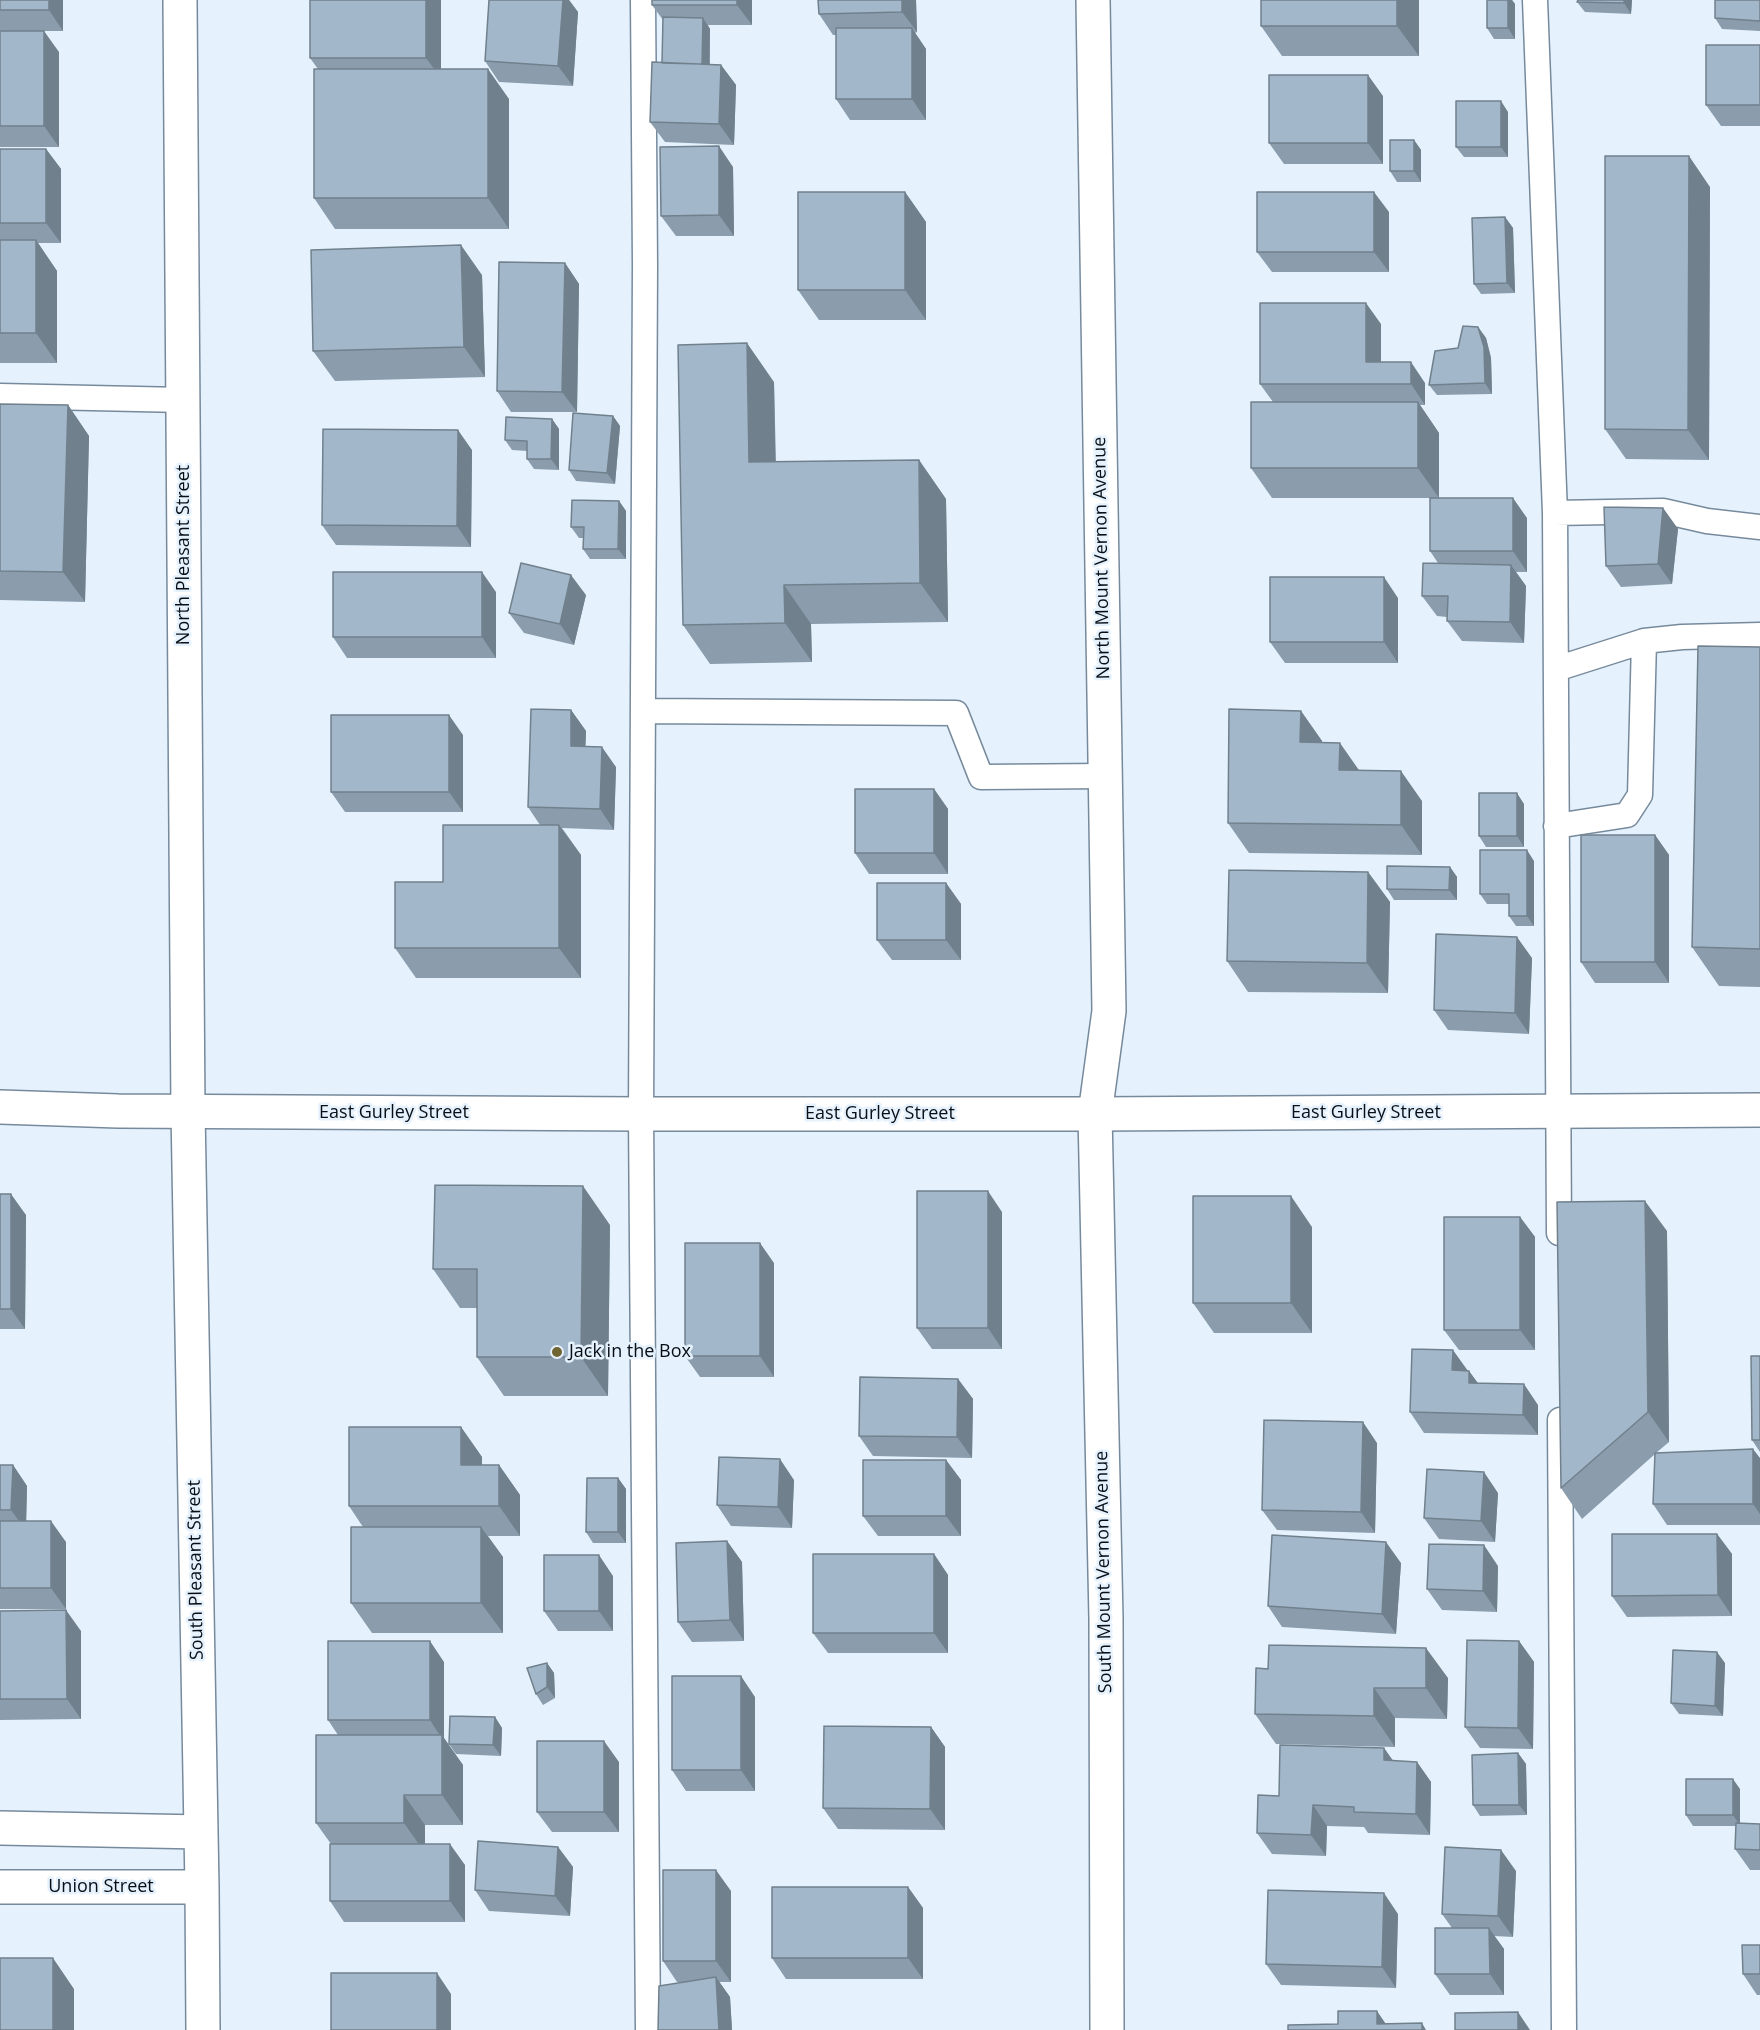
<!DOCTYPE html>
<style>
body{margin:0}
canvas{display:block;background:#e5f2fe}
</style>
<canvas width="1760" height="2030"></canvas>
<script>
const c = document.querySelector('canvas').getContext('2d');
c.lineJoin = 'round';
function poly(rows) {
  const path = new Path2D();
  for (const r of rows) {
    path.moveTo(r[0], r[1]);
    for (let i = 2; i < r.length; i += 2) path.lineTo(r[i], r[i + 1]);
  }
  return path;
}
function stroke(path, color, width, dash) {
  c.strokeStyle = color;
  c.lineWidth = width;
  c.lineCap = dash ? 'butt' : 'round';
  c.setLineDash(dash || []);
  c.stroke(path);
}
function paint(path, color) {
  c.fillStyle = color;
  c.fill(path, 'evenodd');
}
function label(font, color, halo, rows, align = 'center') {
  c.font = font + ' "Open Sans",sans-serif';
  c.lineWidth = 5;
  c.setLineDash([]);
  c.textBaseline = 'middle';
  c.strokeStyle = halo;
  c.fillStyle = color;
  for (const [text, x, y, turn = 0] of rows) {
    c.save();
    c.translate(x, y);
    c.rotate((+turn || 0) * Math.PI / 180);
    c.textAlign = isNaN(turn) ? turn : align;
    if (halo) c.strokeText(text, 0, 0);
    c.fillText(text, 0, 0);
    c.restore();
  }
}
const service = poly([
 [643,0,645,265,641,1114,648,2030],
 [1535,0,1555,513,1559,1233],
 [0,396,183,400],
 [1555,513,1663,511,1707,521,1760,527],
 [1644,641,1682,637,1760,635],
 [1556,669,1644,641,1640,795,1627,815,1556,826],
 [643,711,956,713,981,777,1106,776],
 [1560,1420,1564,2030]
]);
const minor = poly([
 [180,0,188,1111,202,1887,203,2030],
 [0,1828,201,1832],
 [0,1887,202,1887]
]);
const tertiary = poly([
 [1093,0,1109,1011,1095,1114,1106,1619,1107,2030]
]);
const secondary = poly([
 [0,1107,118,1111,641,1114,1095,1114,1760,1110]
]);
stroke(service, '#778a9c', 27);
stroke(minor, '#778a9c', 36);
stroke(tertiary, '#778a9c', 36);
stroke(secondary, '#778a9c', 36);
stroke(service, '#fff', 24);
stroke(minor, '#fff', 33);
stroke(tertiary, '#fff', 33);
stroke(secondary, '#fff', 33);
paint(poly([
 [0,0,63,0,63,31,0,31],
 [441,0,441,69,509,99,509,229,335,229,314,198,318,69,310,58],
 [489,0,569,0,578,12,573,86,499,82,485,61],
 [752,0,752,25,708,25,710,29,710,64,721,65,736,85,734,145,665,142,650,122,662,63,663,20,652,5],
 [916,0,917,32,915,33,926,49,926,120,850,120,836,99,836,35,833,35,819,14],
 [1419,0,1419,56,1282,56,1261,26],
 [1487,0,1512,0,1515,4,1515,39,1494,39,1487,28],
 [1632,0,1631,14,1585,12,1577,2],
 [1760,0,1760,31,1722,29,1715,18],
 [0,31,59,52,59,147,0,147],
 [1760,45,1760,126,1721,126,1706,105],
 [1383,96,1383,164,1284,164,1269,143],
 [1508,112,1508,157,1464,157,1456,147],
 [1414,140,1421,150,1421,182,1397,182,1390,171],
 [0,149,46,149,61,169,61,243,38,243,57,271,57,363,0,363],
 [733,167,734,236,676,236,661,216],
 [1710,187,1709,460,1626,459,1605,429],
 [905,192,926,222,926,320,819,320,798,290],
 [1389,212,1389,272,1272,272,1257,252],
 [1505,217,1513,228,1515,293,1481,294,1474,284],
 [565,263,579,284,577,412,511,412,497,391],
 [482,275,485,377,335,381,313,351],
 [1381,324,1381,362,1425,383,1425,405,1420,405,1439,433,1439,498,1527,518,1527,572,1516,572,1526,586,1524,643,1462,641,1447,621,1447,617,1437,616,1422,596,1438,563,1430,551,1430,498,1272,498,1251,468,1273,402,1260,384],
 [1478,327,1486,338,1491,358,1492,394,1437,395,1429,385,1458,348],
 [774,382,776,462,919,460,946,499,948,622,811,624,812,662,710,664,683,625],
 [0,404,68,405,89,436,85,602,0,600],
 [613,416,620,426,615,484,576,481,569,470],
 [552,419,559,429,559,470,534,469,527,459,527,451,512,450,505,440],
 [472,450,471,547,336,545,322,525],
 [619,501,626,511,626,559,590,559,583,549,583,538,579,538,571,527],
 [1663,508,1678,529,1672,584,1621,587,1606,566],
 [496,592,496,658,347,658,333,637],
 [586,595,574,645,524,633,509,613],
 [1398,598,1398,663,1285,663,1270,642],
 [1760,647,1760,987,1719,986,1692,947],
 [571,710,586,731,585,746,616,767,614,830,562,828,581,855,581,978,416,978,395,948,443,882,540,825,528,807],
 [1301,711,1322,741,1322,742,1359,770,1422,801,1422,855,1249,853,1228,823],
 [463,735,463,812,345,812,331,792],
 [934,789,948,809,948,874,869,874,855,853],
 [1524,804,1524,847,1486,847,1479,836],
 [1655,835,1669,855,1669,983,1595,983,1581,962],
 [1534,861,1534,926,1516,926,1509,916,1509,904,1487,904,1480,894],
 [1450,867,1457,877,1457,900,1394,900,1387,889],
 [1368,872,1390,902,1388,993,1248,992,1227,961],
 [946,883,961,904,961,960,892,960,877,940],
 [1532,958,1529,1034,1448,1030,1434,1010],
 [0,1194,26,1215,25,1329,0,1329],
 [1002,1212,1002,1349,932,1349,917,1328],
 [1520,1217,1535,1237,1535,1350,1459,1350,1444,1330],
 [610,1225,608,1396,504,1396,477,1357,477,1308,460,1308,433,1269],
 [1312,1227,1312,1333,1214,1333,1193,1303],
 [1667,1231,1669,1442,1656,1453,1760,1458,1760,1525,1667,1525,1653,1504,1655,1454,1582,1519,1561,1488],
 [774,1263,774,1377,700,1377,685,1356],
 [1468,1371,1469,1371,1478,1383,1538,1405,1538,1435,1424,1433,1410,1412],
 [958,1379,973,1399,972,1458,873,1456,859,1436],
 [461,1427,482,1457,482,1465,499,1465,520,1495,520,1536,488,1536,503,1557,503,1633,372,1633,351,1603,363,1527,349,1506],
 [1752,1440,1760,1440,1760,1452],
 [1377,1443,1375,1533,1277,1530,1262,1510],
 [946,1460,961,1480,961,1536,878,1536,863,1516],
 [0,1465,13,1465,27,1486,26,1521,66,1542,66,1609,0,1609],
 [618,1478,626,1489,626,1543,593,1543,586,1532],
 [794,1480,792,1528,731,1526,717,1505],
 [1498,1493,1495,1542,1439,1539,1424,1518],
 [1717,1534,1732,1554,1732,1616,1627,1617,1612,1596],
 [727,1541,742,1562,744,1641,692,1642,678,1622],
 [934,1554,948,1575,948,1653,828,1653,813,1633],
 [1401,1563,1396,1634,1282,1627,1268,1606],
 [1498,1566,1497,1612,1442,1610,1427,1589],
 [613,1576,613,1631,558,1631,544,1611],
 [0,1611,81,1631,81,1719,0,1720],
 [1519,1641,1534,1662,1533,1749,1480,1748,1465,1727],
 [444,1662,444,1738,463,1765,463,1825,425,1825,425,1844,465,1865,465,1922,344,1922,330,1901,331,1844,316,1823,338,1735,328,1720],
 [547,1663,554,1673,555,1698,543,1705,536,1694],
 [1725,1663,1723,1716,1679,1714,1671,1703],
 [1256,1668,1448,1678,1447,1719,1395,1718,1395,1747,1276,1744,1255,1714],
 [755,1697,755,1791,686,1791,672,1770],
 [495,1717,502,1728,501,1756,456,1754,449,1744],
 [931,1727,945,1747,945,1830,838,1829,823,1808],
 [1384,1748,1393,1761,1417,1762,1431,1782,1430,1835,1368,1833,1364,1827,1327,1826,1326,1856,1272,1854,1257,1833,1279,1796],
 [1518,1753,1526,1764,1527,1815,1480,1816,1473,1805],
 [619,1762,619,1832,552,1832,537,1812],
 [1740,1789,1740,1823,1760,1824,1760,1870,1750,1870,1735,1849,1736,1826,1693,1826,1686,1815],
 [558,1847,573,1867,570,1916,489,1911,475,1890],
 [1516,1871,1513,1937,1494,1936,1504,1949,1504,1995,1450,1995,1435,1974,1452,1928,1442,1914],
 [908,1887,923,1908,923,1979,786,1979,772,1958],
 [731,1891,731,1982,719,1982,730,1997,732,2030,658,2030,685,1982,677,1982,663,1961],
 [1398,1914,1396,1988,1281,1985,1266,1964],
 [1760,1945,1760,1995,1757,1995,1743,1974]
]), '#8b9dad');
paint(poly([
 [49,0,63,0,63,31,49,10],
 [426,0,441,0,441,78,426,58],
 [563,0,569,0,578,12,573,86,558,66],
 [737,0,752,0,752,25,737,5],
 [902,0,916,0,917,32,902,12],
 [1397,0,1419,0,1419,56,1397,26],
 [1508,0,1512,0,1515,4,1515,39,1508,28],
 [1624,0,1632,0,1631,14,1624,3],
 [703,18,710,29,709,82,702,72],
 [912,28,926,49,926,120,912,99],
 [44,31,59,52,59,147,44,126],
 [721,65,736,85,734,145,719,124],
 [488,69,509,99,509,229,488,198],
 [1368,75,1383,96,1383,164,1368,143],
 [1501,101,1508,112,1508,157,1501,147],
 [1414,140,1421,150,1421,182,1414,171],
 [719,146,733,167,734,236,719,215],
 [46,149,61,169,61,243,46,223],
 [1689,156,1710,187,1709,460,1688,430],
 [905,192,926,222,926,320,905,290],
 [1374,192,1389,212,1389,272,1374,252],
 [1505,217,1513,228,1515,293,1507,283],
 [36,240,57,271,57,363,36,333],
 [461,245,482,275,485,377,464,347],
 [565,263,579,284,577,412,562,392],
 [1366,303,1381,324,1381,383,1366,362],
 [1478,327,1486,338,1491,358,1492,394,1485,383],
 [747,343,774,382,776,501,749,462],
 [1411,362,1425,383,1425,405,1411,384],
 [1418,402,1439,433,1439,498,1418,468],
 [68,405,89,436,85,602,63,572],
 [613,416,620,426,615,484,607,473],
 [552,419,559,429,559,470,551,459],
 [458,430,472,450,471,547,457,526],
 [919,460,946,499,948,622,920,583],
 [1513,498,1527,518,1527,572,1513,551],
 [619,501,626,511,626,559,618,549],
 [1663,508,1678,529,1672,584,1658,564],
 [1511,565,1526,586,1524,643,1510,622],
 [482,572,496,592,496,658,482,637],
 [571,575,586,595,574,645,560,624],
 [1384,577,1398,598,1398,663,1384,642],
 [784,585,811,624,812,662,785,623],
 [571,710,586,731,585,767,571,746],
 [1301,711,1322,741,1321,772,1300,742],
 [449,715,463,735,463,812,449,792],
 [1340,743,1361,773,1339,770],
 [602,747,616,767,614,830,600,809],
 [1401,771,1422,801,1422,855,1401,825],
 [934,789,948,809,948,874,934,853],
 [1517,793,1524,804,1524,847,1517,836],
 [559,825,581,855,581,978,559,948],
 [1655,835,1669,855,1669,983,1655,962],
 [1527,850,1534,861,1534,926,1527,916],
 [1450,867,1457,877,1457,900,1449,890],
 [1368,872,1390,902,1388,993,1367,963],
 [946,883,961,904,961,960,946,940],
 [1517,937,1532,958,1529,1034,1515,1013],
 [583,1186,610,1225,608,1396,581,1357],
 [988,1191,1002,1212,1002,1349,988,1328],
 [11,1194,26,1215,25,1329,11,1309],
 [1291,1196,1312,1227,1312,1333,1291,1303],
 [1645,1201,1667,1231,1669,1442,1648,1412],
 [1520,1217,1535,1237,1535,1350,1520,1330],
 [760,1243,774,1263,774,1377,760,1356],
 [1453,1350,1468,1371,1452,1370],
 [1469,1371,1484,1392,1469,1383],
 [958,1379,973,1399,972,1458,957,1437],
 [1524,1384,1538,1405,1538,1435,1523,1415],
 [1363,1422,1377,1443,1375,1533,1361,1512],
 [461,1427,482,1457,482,1495,461,1465],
 [1753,1449,1760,1458,1760,1514,1753,1504],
 [780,1459,794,1480,792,1528,778,1507],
 [946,1460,961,1480,961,1536,946,1516],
 [13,1465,27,1486,26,1531,11,1510],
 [499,1465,520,1495,520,1536,499,1506],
 [1484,1472,1498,1493,1495,1542,1481,1521],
 [618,1478,626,1489,626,1543,618,1532],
 [51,1521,66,1542,66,1609,51,1588],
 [481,1527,503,1557,503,1633,481,1603],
 [1717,1534,1732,1554,1732,1616,1718,1595],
 [727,1541,742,1562,744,1641,730,1620],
 [1386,1542,1401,1563,1396,1634,1382,1614],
 [1484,1545,1498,1566,1497,1612,1483,1591],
 [934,1554,948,1575,948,1653,934,1633],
 [599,1555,613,1576,613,1631,599,1611],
 [66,1610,81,1631,81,1719,67,1699],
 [430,1641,444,1662,444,1738,463,1765,463,1825,442,1795,442,1739,430,1720],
 [1519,1641,1534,1662,1533,1749,1518,1728],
 [1426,1648,1448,1678,1447,1719,1426,1688],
 [1717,1652,1725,1663,1723,1716,1715,1706],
 [547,1663,554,1673,555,1698,547,1687],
 [741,1676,755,1697,755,1791,741,1770],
 [1374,1688,1395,1718,1395,1747,1374,1716],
 [495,1717,502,1728,501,1756,493,1745],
 [931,1727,945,1747,945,1830,930,1809],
 [604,1741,619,1762,619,1832,604,1812],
 [1384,1748,1399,1769,1384,1760],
 [1518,1753,1526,1764,1527,1815,1519,1805],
 [1417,1762,1431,1782,1430,1835,1416,1814],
 [1733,1779,1740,1789,1740,1826,1733,1815],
 [404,1795,425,1825,425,1853,404,1823],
 [1313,1805,1327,1826,1326,1856,1311,1835],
 [450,1844,465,1865,465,1922,450,1901],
 [558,1847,573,1867,570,1916,555,1896],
 [1501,1850,1516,1871,1513,1937,1498,1916],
 [716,1870,731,1891,731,1982,716,1961],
 [908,1887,923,1908,923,1979,908,1958],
 [1384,1893,1398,1914,1396,1988,1382,1967],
 [1489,1928,1504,1949,1504,1995,1490,1974],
 [53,1958,74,1989,74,2030,53,2030],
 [437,1973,451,1994,451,2030,437,2030],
 [716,1977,730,1997,732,2030,719,2030],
 [1377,2011,1390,2030,1377,2024],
 [1518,2012,1530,2030,1518,2030],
 [1422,2023,1426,2030,1422,2030]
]), '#71808d');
const building = poly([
 [0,0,49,0,49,10,0,10,0,0],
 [310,0,426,0,426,58,310,58,310,0],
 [489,0,563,0,558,66,485,61,489,0],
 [652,0,737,0,737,5,652,5,652,0],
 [818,0,902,0,902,12,819,14,818,0],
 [1261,0,1397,0,1397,26,1261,26,1261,0],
 [1487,0,1508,0,1508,28,1487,28,1487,0],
 [1578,0,1624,0,1624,3,1577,2,1578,0],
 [1715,0,1760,0,1760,21,1715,18,1715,0],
 [663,17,703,18,702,64,662,63,663,17],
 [836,28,912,28,912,99,836,99,836,28],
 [0,31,44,31,44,126,0,126,0,31],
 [1706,45,1760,45,1760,105,1706,105,1706,45],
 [652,62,721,65,719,124,650,122,652,62],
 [314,69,488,69,488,198,314,198,314,69],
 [1269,75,1368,75,1368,143,1269,143,1269,75],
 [1456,101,1501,101,1501,147,1456,147,1456,101],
 [1390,140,1414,140,1414,171,1390,171,1390,140],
 [719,146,719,215,661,216,660,147,719,146],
 [0,149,46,149,46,223,0,223,0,149],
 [1605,156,1689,156,1688,430,1605,429,1605,156],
 [798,192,905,192,905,290,798,290,798,192],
 [1257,192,1374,192,1374,252,1257,252,1257,192],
 [1505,217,1507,283,1474,284,1472,218,1505,217],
 [0,240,36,240,36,333,0,333,0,240],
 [461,245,464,347,313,351,311,250,461,245],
 [499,262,565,263,562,392,497,391,499,262],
 [1260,303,1366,303,1366,362,1411,362,1411,384,1260,384,1260,303],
 [1463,326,1478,327,1484,347,1485,383,1429,385,1435,351,1458,348,1463,326],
 [747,343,749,462,919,460,920,583,784,585,785,623,683,625,678,345,747,343],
 [1251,402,1418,402,1418,468,1251,468,1251,402],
 [0,404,68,405,63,572,0,571,0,404],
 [573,413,613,416,607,473,569,470,573,413],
 [506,417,552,419,551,459,527,459,527,441,505,440,506,417],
 [323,429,458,430,457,526,322,525,323,429],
 [1430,498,1513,498,1513,551,1430,551,1430,498],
 [572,500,619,501,618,549,583,549,584,527,571,527,572,500],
 [1604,507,1663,508,1658,564,1606,566,1604,507],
 [521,563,571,575,560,624,509,613,521,563],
 [1423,563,1511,565,1510,622,1447,621,1448,596,1422,596,1423,563],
 [333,572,482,572,482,637,333,637,333,572],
 [1270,577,1384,577,1384,642,1270,642,1270,577],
 [1698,646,1760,647,1760,949,1692,947,1698,646],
 [531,709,571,710,571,746,602,747,600,809,528,807,531,709],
 [1229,709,1301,711,1300,742,1340,743,1339,770,1401,771,1401,825,1228,823,1229,709],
 [331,715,449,715,449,792,331,792,331,715],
 [855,789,934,789,934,853,855,853,855,789],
 [1479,793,1517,793,1517,836,1479,836,1479,793],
 [443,825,559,825,559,948,395,948,395,882,443,882,443,825],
 [1581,835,1655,835,1655,962,1581,962,1581,835],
 [1480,850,1527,850,1527,916,1509,916,1509,894,1480,894,1480,850],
 [1387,866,1450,867,1449,890,1387,889,1387,866],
 [1229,870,1368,872,1367,963,1227,961,1229,870],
 [877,883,946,883,946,940,877,940,877,883],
 [1436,934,1517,937,1515,1013,1434,1010,1436,934],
 [435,1185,583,1186,581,1357,477,1357,477,1269,433,1269,435,1185],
 [917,1191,988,1191,988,1328,917,1328,917,1191],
 [0,1194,11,1194,11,1309,0,1309,0,1194],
 [1193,1196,1291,1196,1291,1303,1193,1303,1193,1196],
 [1645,1201,1648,1412,1561,1488,1557,1202,1645,1201],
 [1444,1217,1520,1217,1520,1330,1444,1330,1444,1217],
 [685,1243,760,1243,760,1356,685,1356,685,1243],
 [1412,1349,1453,1350,1452,1370,1469,1371,1469,1383,1524,1384,1523,1415,1410,1412,1412,1349],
 [1751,1356,1760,1356,1760,1440,1752,1440,1751,1356],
 [860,1377,958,1379,957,1437,859,1436,860,1377],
 [1264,1420,1363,1422,1361,1512,1262,1510,1264,1420],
 [349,1427,461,1427,461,1465,499,1465,499,1506,349,1506,349,1427],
 [1753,1449,1753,1504,1653,1504,1655,1453,1753,1449],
 [719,1457,780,1459,778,1507,717,1505,719,1457],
 [863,1460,946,1460,946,1516,863,1516,863,1460],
 [0,1465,13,1465,11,1510,0,1510,0,1465],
 [1427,1469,1484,1472,1481,1521,1424,1518,1427,1469],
 [587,1478,618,1478,618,1532,586,1532,587,1478],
 [0,1521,51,1521,51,1588,0,1588,0,1521],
 [351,1527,481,1527,481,1603,351,1603,351,1527],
 [1612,1534,1717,1534,1718,1595,1612,1596,1612,1534],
 [1272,1535,1386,1542,1382,1614,1268,1606,1272,1535],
 [727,1541,730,1620,678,1622,676,1543,727,1541],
 [1429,1544,1484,1545,1483,1591,1427,1589,1429,1544],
 [813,1554,934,1554,934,1633,813,1633,813,1554],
 [544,1555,599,1555,599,1611,544,1611,544,1555],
 [66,1610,67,1699,0,1699,0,1611,66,1610],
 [1467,1640,1519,1641,1518,1728,1465,1727,1467,1640],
 [328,1641,430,1641,430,1720,328,1720,328,1641],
 [1269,1645,1426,1648,1426,1688,1374,1688,1374,1716,1255,1714,1256,1668,1268,1669,1269,1645],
 [1673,1650,1717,1652,1715,1706,1671,1703,1673,1650],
 [547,1663,547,1687,536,1694,527,1668,547,1663],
 [672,1676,741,1676,741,1770,672,1770,672,1676],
 [450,1716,495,1717,493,1745,449,1744,450,1716],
 [824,1726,931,1727,930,1809,823,1808,824,1726],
 [316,1735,442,1735,442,1795,404,1795,404,1823,316,1823,316,1735],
 [537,1741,604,1741,604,1812,537,1812,537,1741],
 [1280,1745,1384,1748,1384,1760,1417,1762,1416,1814,1354,1812,1354,1807,1313,1805,1311,1835,1257,1833,1258,1795,1279,1796,1280,1745],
 [1518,1753,1519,1805,1473,1805,1472,1755,1518,1753],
 [1686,1779,1733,1779,1733,1815,1686,1815,1686,1779],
 [1736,1823,1760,1824,1760,1850,1735,1849,1736,1823],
 [478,1841,558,1847,555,1896,475,1890,478,1841],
 [330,1844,450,1844,450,1901,330,1901,330,1844],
 [1445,1847,1501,1850,1498,1916,1442,1914,1445,1847],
 [663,1870,716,1870,716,1961,663,1961,663,1870],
 [772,1887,908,1887,908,1958,772,1958,772,1887],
 [1268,1890,1384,1893,1382,1967,1266,1964,1268,1890],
 [1435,1928,1489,1928,1490,1974,1435,1974,1435,1928],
 [1742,1945,1760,1945,1760,1974,1743,1974,1742,1945],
 [0,1958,53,1958,53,2030,0,2030,0,1958],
 [331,1973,437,1973,437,2030,331,2030,331,1973],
 [716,1977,719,2030,658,2030,659,1986,716,1977],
 [1338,2011,1377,2011,1377,2024,1422,2023,1422,2030,1288,2030,1288,2025,1338,2024,1338,2011],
 [1518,2012,1518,2030,1455,2030,1455,2013,1518,2012]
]);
paint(building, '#a2b7c9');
stroke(building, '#71808d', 1.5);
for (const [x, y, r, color] of [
 [557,1352,6,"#706532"]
]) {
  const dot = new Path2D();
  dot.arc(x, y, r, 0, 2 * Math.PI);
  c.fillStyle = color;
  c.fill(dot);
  stroke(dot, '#e5f2fe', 2);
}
label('18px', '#080e15', '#e5f2fe', [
 ["North Pleasant Street",184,555,-90],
 ["North Mount Vernon Avenue",1102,558,-91],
 ["East Gurley Street",394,1113],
 ["East Gurley Street",1366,1113],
 ["East Gurley Street",880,1114],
 ["South Pleasant Street",196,1570,-91],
 ["South Mount Vernon Avenue",1104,1572,-91],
 ["Union Street",101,1887]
]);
label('18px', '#080e15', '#e5f2fe', [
 ["Jack in the Box",569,1352]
], 'left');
</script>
